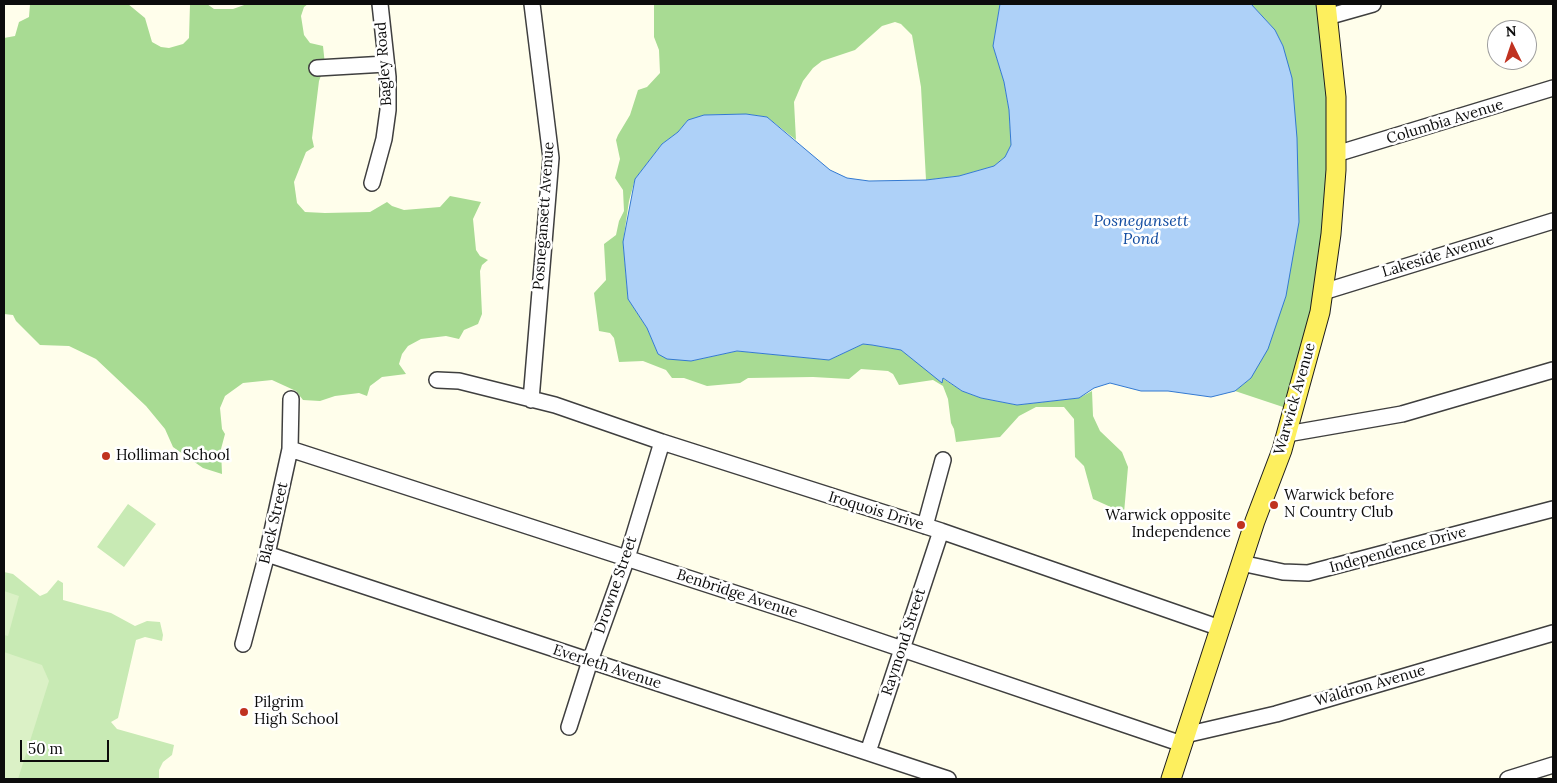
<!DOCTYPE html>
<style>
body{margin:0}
#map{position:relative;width:1557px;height:783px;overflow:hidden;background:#fffeeb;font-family:Lora,serif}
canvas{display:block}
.frame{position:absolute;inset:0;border:5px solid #0c0c0c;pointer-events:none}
.north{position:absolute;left:1487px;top:20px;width:50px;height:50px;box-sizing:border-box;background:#fff;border:1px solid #9e9e9e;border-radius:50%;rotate:356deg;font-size:14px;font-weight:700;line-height:20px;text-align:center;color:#0c0c0c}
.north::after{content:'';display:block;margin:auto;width:18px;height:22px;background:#c03220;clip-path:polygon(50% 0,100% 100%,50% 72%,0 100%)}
.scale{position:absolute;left:20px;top:740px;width:89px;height:22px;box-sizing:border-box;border:2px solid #0c0c0c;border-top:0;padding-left:6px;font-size:15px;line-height:18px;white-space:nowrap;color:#0c0c0c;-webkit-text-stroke:4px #fff;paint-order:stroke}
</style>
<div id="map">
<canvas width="1557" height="783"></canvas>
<div class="frame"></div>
<div class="north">N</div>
<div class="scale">50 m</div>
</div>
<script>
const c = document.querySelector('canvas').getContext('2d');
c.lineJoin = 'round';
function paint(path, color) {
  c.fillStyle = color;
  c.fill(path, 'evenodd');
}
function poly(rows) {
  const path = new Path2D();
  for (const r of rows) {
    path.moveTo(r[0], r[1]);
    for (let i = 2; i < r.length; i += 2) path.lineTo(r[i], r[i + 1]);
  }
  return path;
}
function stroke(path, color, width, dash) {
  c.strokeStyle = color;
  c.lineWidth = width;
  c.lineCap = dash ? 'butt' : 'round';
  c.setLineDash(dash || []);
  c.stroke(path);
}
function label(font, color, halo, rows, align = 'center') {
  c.font = font + ' Lora,serif';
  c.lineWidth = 5;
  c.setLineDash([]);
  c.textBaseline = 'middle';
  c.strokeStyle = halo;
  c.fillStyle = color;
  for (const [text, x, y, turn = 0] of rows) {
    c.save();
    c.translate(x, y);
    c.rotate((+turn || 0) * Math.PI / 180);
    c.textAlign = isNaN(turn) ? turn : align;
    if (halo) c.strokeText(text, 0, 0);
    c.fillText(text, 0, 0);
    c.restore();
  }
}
paint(poly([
 [128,504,156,524,124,567,97,547],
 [4,572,13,574,40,596,47,593,58,580,63,583,63,600,111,613,135,626,147,621,160,622,163,635,162,641,145,637,136,640,118,718,111,722,117,729,174,745,172,755,163,762,159,770,159,779,4,779]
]), '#c8eab4');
paint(poly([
 [30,4,128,4,145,18,152,42,161,47,169,48,183,44,189,38,190,4,207,4,214,9,233,9,247,4,308,4,304,7,301,16,304,35,310,43,323,46,325,65,319,81,312,138,314,147,306,152,294,182,297,203,305,212,325,213,370,212,387,202,392,206,404,210,440,207,450,196,481,202,473,219,476,250,480,256,488,260,482,265,480,271,482,314,478,324,464,330,459,339,446,336,421,339,408,346,402,354,399,364,406,374,382,377,370,386,367,396,359,393,335,396,320,401,303,400,296,391,272,380,243,383,225,396,220,408,222,429,225,434,221,449,222,474,203,468,173,447,165,429,146,406,96,359,69,346,40,345,16,321,13,315,4,314,4,38,15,36,19,22,29,17],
 [654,4,1000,4,993,46,1004,82,1009,110,1011,145,1005,157,994,166,959,176,926,180,921,87,912,35,901,24,895,22,882,26,855,50,822,61,813,68,803,81,794,102,796,140,767,117,746,114,705,115,688,120,678,132,662,144,635,179,629,201,623,242,628,299,647,328,658,354,691,361,737,351,829,360,863,344,872,345,901,350,942,382,942,378,962,391,981,398,1017,405,1079,398,1092,391,1093,416,1100,431,1122,452,1128,467,1124,513,1093,499,1084,466,1075,457,1074,419,1064,407,1036,407,1019,416,1000,437,956,442,954,429,951,423,948,399,943,386,933,380,899,385,893,374,888,371,861,369,849,379,813,377,748,378,740,383,707,386,684,378,672,378,666,370,643,361,619,362,614,338,610,333,599,331,594,293,606,280,604,244,616,235,619,221,624,211,623,190,615,178,620,159,616,140,618,135,630,115,638,90,647,87,660,73,659,50,654,37],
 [1251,4,1327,4,1332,234,1292,410,1235,391,1251,378,1286,296,1283,46,1275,30]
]), '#a8db93');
paint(poly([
 [4,591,19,596,8,636,4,635],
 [4,652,42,665,49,681,18,779,4,779]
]), '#dbf1c6');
const water = poly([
 [1000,4,1251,4,1275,30,1283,46,1292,78,1297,138,1299,222,1286,296,1268,349,1251,378,1235,391,1211,397,1168,391,1141,391,1110,383,1094,388,1079,398,1017,405,981,398,962,391,943,378,942,383,901,350,872,345,863,344,829,360,737,351,691,361,667,359,658,354,647,328,628,299,623,242,635,179,662,144,678,132,688,120,704,115,746,114,767,117,830,170,847,178,869,181,926,180,959,176,994,166,1005,157,1011,145,1009,110,1004,82,993,46,1000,4]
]);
paint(water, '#aed1f8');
stroke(water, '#3379d1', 1);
const minor = poly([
 [1327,17,1373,4],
 [317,68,386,64],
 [1336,154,1553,88],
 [372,183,384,139,388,110,388,77,380,4],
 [1323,292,1553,221],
 [437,380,459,381,555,405,662,442,941,531,1220,628],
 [531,400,551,158,532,4],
 [1287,434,1402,414,1553,370],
 [290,449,805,616,1182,744],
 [925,526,943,460],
 [267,554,948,779],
 [1241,563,1283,572,1308,573,1553,509],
 [243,644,267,554,290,449,291,399],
 [569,727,590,661,627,558,662,442],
 [1185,735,1276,714,1553,633],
 [868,752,941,531],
 [1508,779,1553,765]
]);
const major = poly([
 [1171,779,1255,521,1282,450,1320,312,1331,234,1336,170,1336,97,1326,4]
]);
stroke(minor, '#3f3f3f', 18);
stroke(major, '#1d1d1d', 21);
stroke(minor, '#fff', 15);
stroke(major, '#fdef5e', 19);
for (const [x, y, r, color] of [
 [106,456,5,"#c03220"],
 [1274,505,5,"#c03220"],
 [1241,525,5,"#c03220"],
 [244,712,5,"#c03220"]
]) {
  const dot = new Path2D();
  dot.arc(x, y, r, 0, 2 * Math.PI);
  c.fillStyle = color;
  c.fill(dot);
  stroke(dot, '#fff', 2);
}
label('15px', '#0c0c0c', '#fff', [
 ["Bagley Road",384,64,-94],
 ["Columbia Avenue",1445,122,-17],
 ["Posnegansett Avenue",544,216,-86],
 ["Lakeside Avenue",1438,256,-17],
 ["Warwick Avenue",1295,399,-74],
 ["Iroquois Drive",876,511,17],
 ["Black Street",274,523,-77],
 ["Independence Drive",1398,550,-15],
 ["Drowne Street",616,585,-71],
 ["Benbridge Avenue",737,594,18],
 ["Raymond Street",904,642,-72],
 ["Everleth Avenue",607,667,18],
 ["Waldron Avenue",1370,686,-16]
]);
label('15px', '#0c0c0c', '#fff', [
 ["Holliman School",116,456],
 ["Warwick before",1284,496],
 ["N Country Club",1284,513],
 ["Warwick opposite",1231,516,"right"],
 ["Independence",1231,533,"right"],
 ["Pilgrim",254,703],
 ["High School",254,720]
], 'left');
label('italic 16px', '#124ca1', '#fff', [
 ["Posnegansett",1141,221],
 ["Pond",1141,239]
]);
</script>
